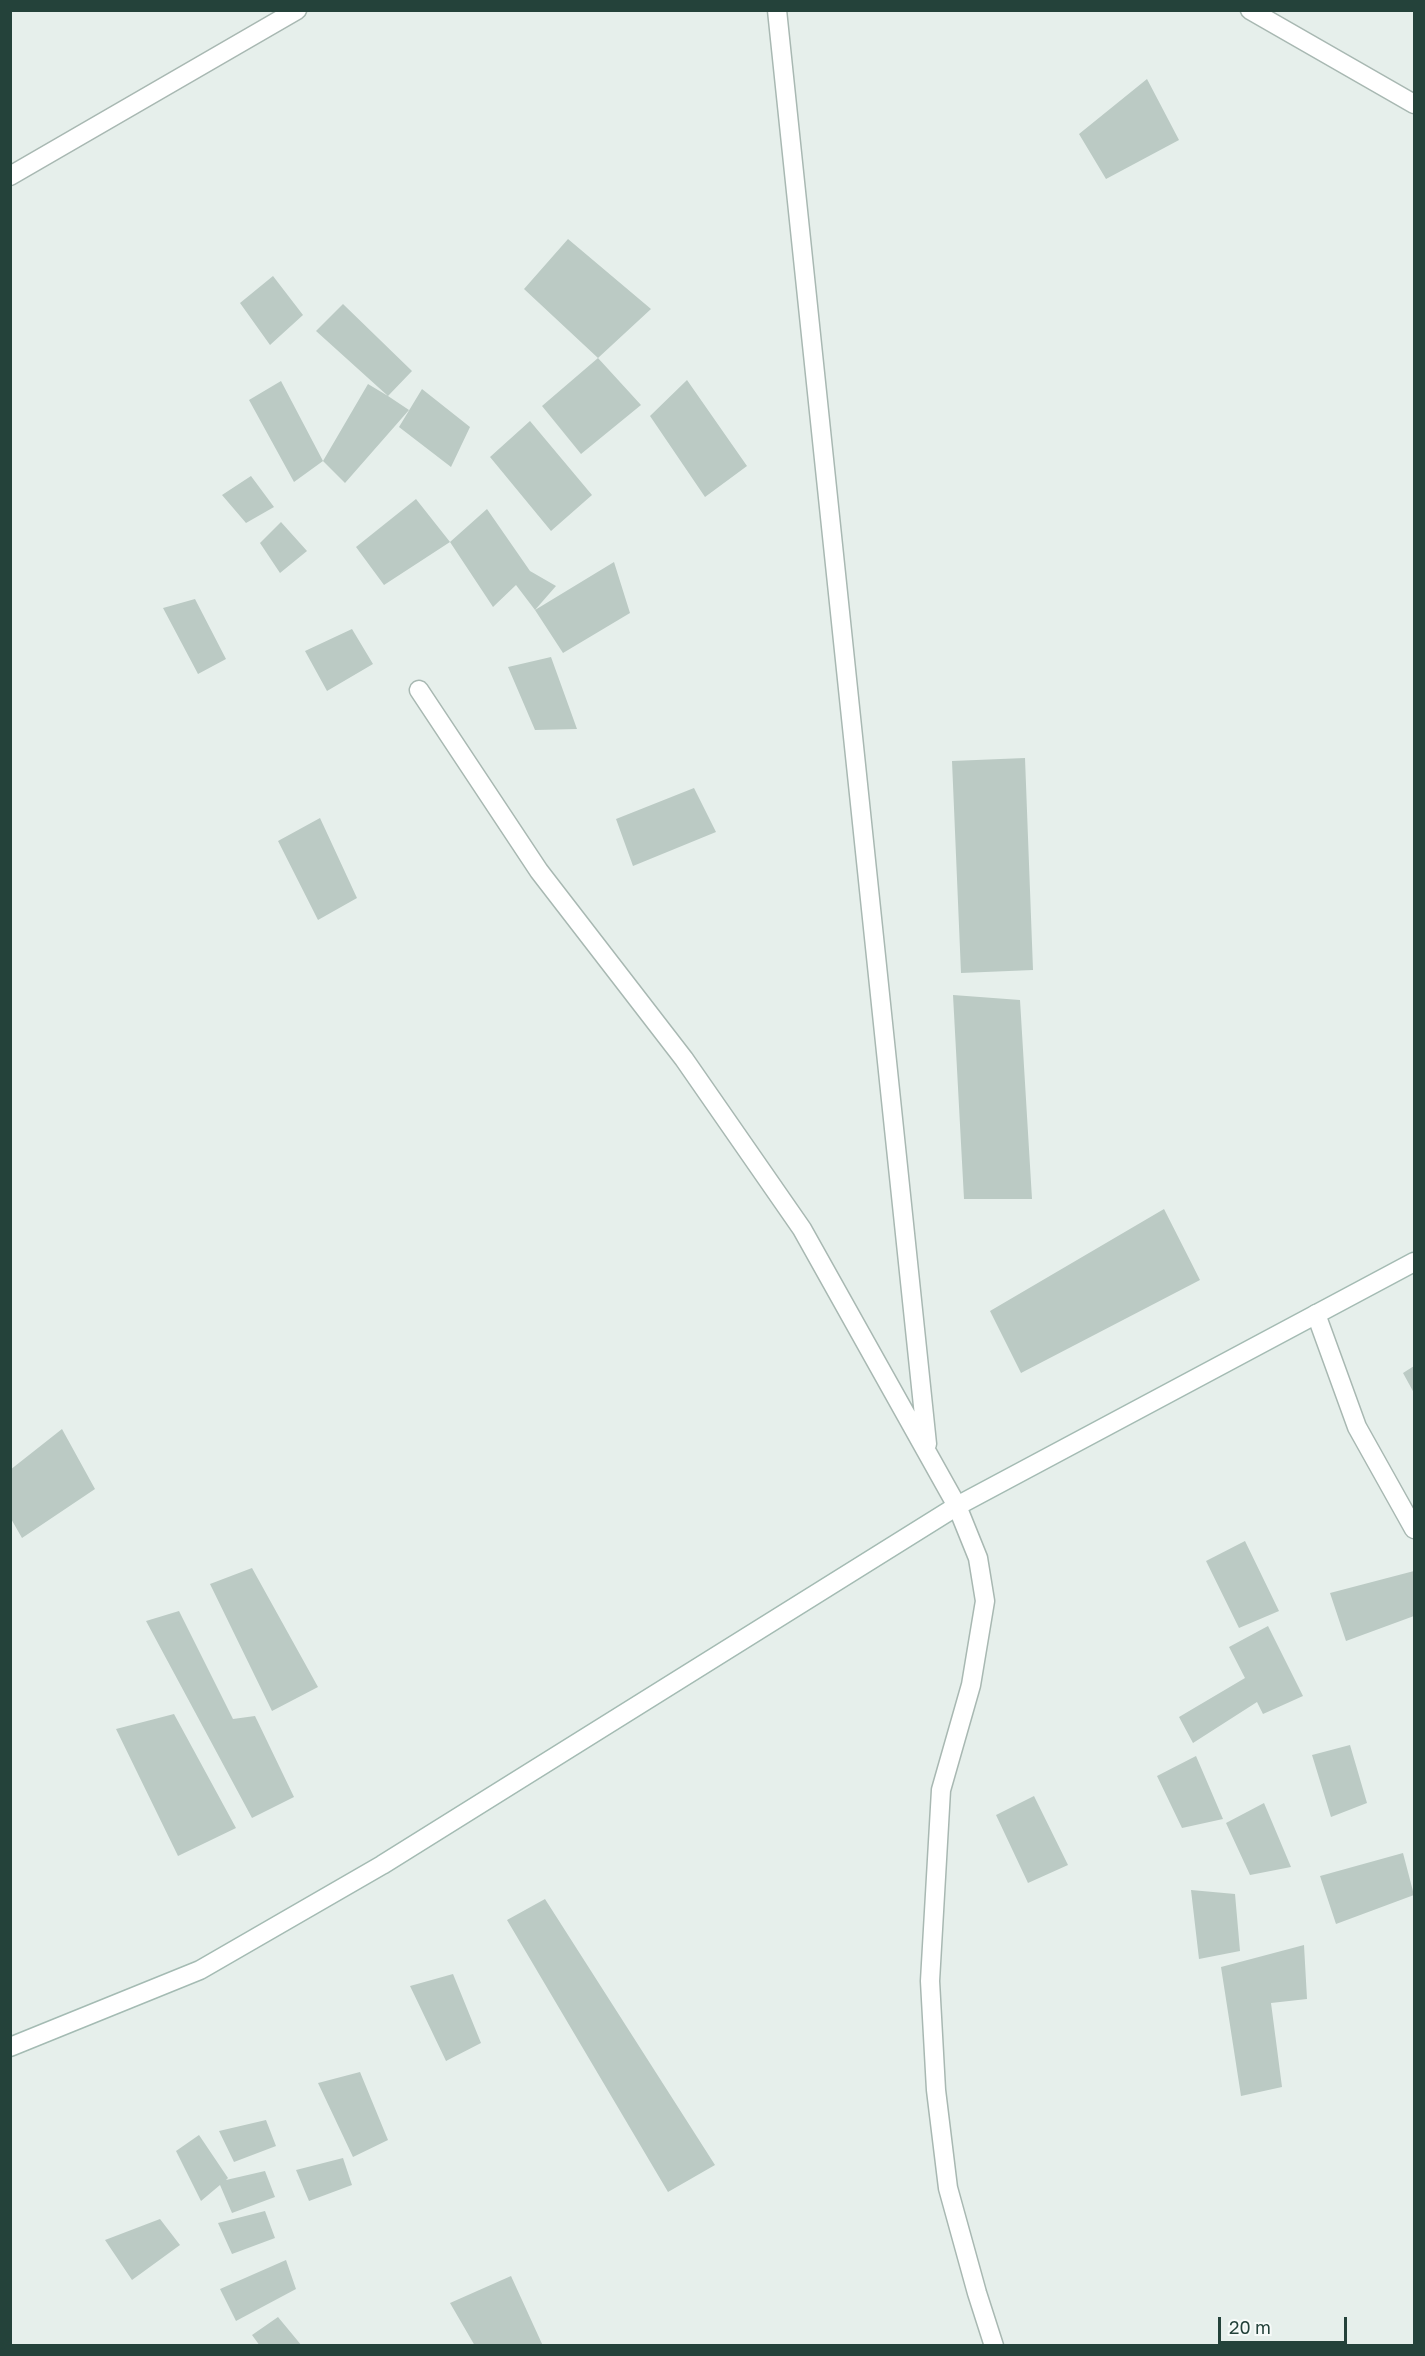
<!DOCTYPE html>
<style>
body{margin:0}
#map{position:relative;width:1425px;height:2356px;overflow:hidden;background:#e6efeb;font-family:"Golos Text",sans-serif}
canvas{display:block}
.frame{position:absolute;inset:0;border:12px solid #24423a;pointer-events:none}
.scale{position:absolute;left:1218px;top:2317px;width:129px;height:27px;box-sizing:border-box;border:3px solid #24423a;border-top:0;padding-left:8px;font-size:18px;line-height:21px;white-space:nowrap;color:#24423a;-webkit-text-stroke:4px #f7fbf9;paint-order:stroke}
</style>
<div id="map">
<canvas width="1425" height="2356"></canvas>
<div class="frame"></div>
<div class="scale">20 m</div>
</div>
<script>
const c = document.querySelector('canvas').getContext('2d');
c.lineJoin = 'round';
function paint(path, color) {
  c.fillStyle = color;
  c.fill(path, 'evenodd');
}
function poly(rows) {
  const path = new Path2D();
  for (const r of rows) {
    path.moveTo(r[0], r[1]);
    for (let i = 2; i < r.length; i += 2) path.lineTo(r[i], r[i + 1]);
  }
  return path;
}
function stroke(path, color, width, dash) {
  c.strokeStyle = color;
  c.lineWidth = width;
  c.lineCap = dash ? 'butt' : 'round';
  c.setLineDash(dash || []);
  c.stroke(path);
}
paint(poly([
 [1147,79,1179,140,1106,179,1079,134],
 [568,239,651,309,598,358,524,289],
 [273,276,303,315,270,345,240,303],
 [343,304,412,371,388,396,409,410,345,483,323,461,368,384,388,396,316,331],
 [598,358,641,405,581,454,542,406],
 [687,380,747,466,705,497,650,416],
 [281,381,323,461,294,482,249,400],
 [422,389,470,427,451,467,399,427],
 [530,421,592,495,551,531,490,457],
 [251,476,274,507,246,523,222,495],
 [416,499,450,542,384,585,356,547],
 [487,509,530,571,556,586,535,610,516,585,493,607,450,542],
 [281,522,307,551,280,573,260,543],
 [614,562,630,613,563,653,535,610],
 [195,599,226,659,198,674,163,608],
 [352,629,373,664,327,691,305,651],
 [551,657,577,729,535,730,508,667],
 [1025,758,1033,970,961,973,952,761],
 [694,788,716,832,633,866,616,819],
 [320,818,357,898,318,920,278,841],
 [953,995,1020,1000,1032,1199,964,1199],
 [1164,1209,1200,1280,1021,1373,990,1311],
 [1414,1366,1414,1393,1403,1373],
 [62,1429,95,1489,22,1538,10,1517,10,1470],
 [1245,1541,1279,1611,1239,1628,1206,1561],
 [252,1568,318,1687,272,1711,210,1584],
 [1414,1571,1414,1616,1346,1641,1330,1593],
 [179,1611,233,1719,255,1716,294,1797,252,1818,146,1621],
 [1268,1626,1303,1696,1263,1714,1257,1702,1193,1743,1179,1717,1245,1678,1229,1647],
 [174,1714,236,1828,178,1856,116,1729],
 [1350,1745,1367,1803,1331,1817,1312,1755],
 [1196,1756,1223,1819,1182,1828,1157,1776],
 [1034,1796,1068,1865,1028,1883,996,1815],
 [1264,1803,1291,1867,1250,1875,1226,1823],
 [1403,1853,1414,1895,1336,1924,1320,1876],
 [1191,1890,1235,1894,1240,1951,1199,1959],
 [545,1899,715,2165,668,2192,507,1920],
 [1304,1945,1307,1999,1271,2003,1282,2087,1241,2096,1221,1967],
 [453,1974,481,2043,446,2061,410,1986],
 [360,2072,388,2140,353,2157,318,2083],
 [266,2120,276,2146,234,2162,219,2131],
 [199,2135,228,2178,226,2180,265,2171,275,2197,232,2213,220,2185,201,2201,176,2151],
 [343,2158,352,2185,309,2201,296,2170],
 [265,2211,275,2238,232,2254,218,2223],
 [160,2219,180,2245,132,2280,105,2240],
 [286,2260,296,2289,236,2321,220,2289],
 [511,2276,543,2346,475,2346,450,2303],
 [278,2317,302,2346,260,2346,252,2335]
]), '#bbcac4');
const minor = poly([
 [777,10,927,1444],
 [1250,10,1414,104],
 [10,176,297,10],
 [419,690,539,871,684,1059,802,1229,957,1506,978,1558,985,1601,971,1685,941,1790,930,1981,936,2090,948,2188,977,2293,994,2346],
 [1316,1314,1357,1427,1414,1529]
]);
const secondary = poly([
 [10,2047,200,1970,382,1865,957,1506,1414,1262]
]);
stroke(minor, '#a8b8b2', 21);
stroke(secondary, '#a4bbb3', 21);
stroke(minor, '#fff', 18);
stroke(secondary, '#fff', 18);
</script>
